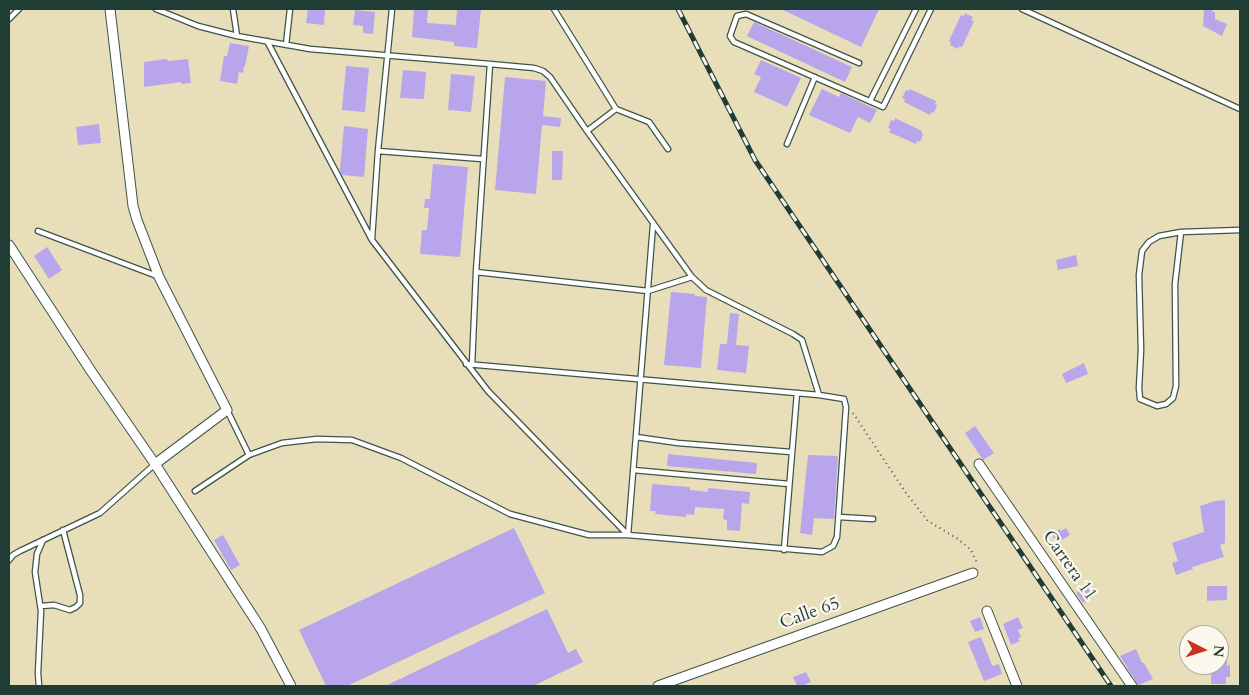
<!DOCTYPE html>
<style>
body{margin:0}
#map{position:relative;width:1249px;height:695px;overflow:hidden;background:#e9deba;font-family:Cardo,serif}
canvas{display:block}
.frame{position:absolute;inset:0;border:10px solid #1f3d34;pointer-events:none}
.north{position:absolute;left:1179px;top:625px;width:50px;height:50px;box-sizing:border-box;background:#fbf7ec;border:1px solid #a3ada2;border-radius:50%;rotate:95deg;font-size:14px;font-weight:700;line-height:20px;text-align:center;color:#1f3d34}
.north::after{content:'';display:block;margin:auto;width:18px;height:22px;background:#c8321e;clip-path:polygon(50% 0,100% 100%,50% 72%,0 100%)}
</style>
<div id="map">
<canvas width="1249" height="695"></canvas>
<div class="frame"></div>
<div class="north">N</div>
</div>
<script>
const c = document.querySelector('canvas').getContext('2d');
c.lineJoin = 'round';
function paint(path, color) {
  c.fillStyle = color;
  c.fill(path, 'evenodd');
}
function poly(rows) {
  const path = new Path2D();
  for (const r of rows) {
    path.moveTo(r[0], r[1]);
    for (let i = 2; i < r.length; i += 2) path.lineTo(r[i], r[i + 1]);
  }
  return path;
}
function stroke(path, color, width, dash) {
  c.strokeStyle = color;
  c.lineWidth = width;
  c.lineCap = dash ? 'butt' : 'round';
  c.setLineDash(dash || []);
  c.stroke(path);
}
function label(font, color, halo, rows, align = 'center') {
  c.font = font + ' Cardo,serif';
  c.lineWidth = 4.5;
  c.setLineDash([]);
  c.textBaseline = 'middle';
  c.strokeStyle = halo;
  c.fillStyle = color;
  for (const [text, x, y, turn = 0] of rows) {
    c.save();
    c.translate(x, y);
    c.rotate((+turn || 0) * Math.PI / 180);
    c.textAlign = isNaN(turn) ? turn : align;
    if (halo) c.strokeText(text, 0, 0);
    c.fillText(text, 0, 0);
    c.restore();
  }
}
paint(poly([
 [308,9,325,9,324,25,306,23],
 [414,9,428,9,427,23,456,25,457,9,481,9,477,48,454,46,454,42,412,37],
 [781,9,879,9,861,47],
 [1204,9,1213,9,1212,12,1215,12,1215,19,1227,24,1222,36,1203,26],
 [355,10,375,12,373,34,363,33,363,26,353,25],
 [965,13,973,17,971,20,974,21,962,47,959,46,958,49,950,45,951,42,949,41,961,15,964,16],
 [754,22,852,67,845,82,747,36],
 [230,43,249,46,245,66,244,66,243,73,239,72,237,84,220,81,224,56,227,56],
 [167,59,168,61,188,59,191,83,181,84,181,82,144,87,144,62],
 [761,60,801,78,787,107,754,92,761,77,754,74],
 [346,66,369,68,365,112,342,110],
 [403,70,426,72,424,99,400,98],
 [451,74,475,76,471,112,448,110],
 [505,77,546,81,543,116,561,118,560,127,542,125,536,194,495,190],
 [822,89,839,97,841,93,877,110,870,123,858,117,850,133,809,115],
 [910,89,936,101,935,104,937,105,934,113,931,112,930,115,904,102,905,99,902,98,906,90,909,91],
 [895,118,922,131,921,133,923,134,920,142,917,141,916,144,889,132,891,129,888,128,891,120,894,121],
 [99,124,101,143,78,145,76,127],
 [344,126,368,129,364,177,342,175,340,170],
 [552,151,563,151,562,180,552,180],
 [433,164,468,167,460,257,420,254,422,230,427,230,429,208,424,208,425,199,430,199],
 [47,247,62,270,49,279,34,256],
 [1076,255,1078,266,1058,270,1056,260],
 [671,292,695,294,695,296,707,297,701,368,664,365],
 [730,313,739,314,736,345,749,346,746,373,717,370,720,344,727,344],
 [1084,363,1088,374,1066,383,1062,374],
 [975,426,994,453,983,460,965,433],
 [668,454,757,463,756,474,667,466],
 [808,455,838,456,834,519,814,518,812,535,800,533],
 [652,484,690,487,690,490,708,492,708,488,750,492,749,504,742,503,740,531,727,530,727,520,723,519,724,509,695,507,694,515,686,514,686,517,655,514,656,511,650,511],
 [1225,500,1225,543,1220,545,1224,557,1192,567,1193,569,1176,575,1172,563,1178,561,1172,543,1204,532,1200,506,1215,501],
 [514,528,545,593,347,686,326,686,299,630],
 [1066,528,1070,535,1057,543,1052,534,1060,529,1061,531],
 [223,535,240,565,231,570,214,540],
 [1087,586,1094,596,1083,603,1076,593],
 [1207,586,1227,586,1227,600,1207,601],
 [547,609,568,653,576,649,583,662,533,686,385,686],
 [980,617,984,629,975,632,970,621],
 [1018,617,1023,628,1018,630,1021,637,1018,638,1020,641,1011,645,1003,624],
 [981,637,992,665,993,666,999,664,1002,674,984,681,968,642],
 [1136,649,1142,663,1144,663,1153,679,1138,685,1120,656],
 [1219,654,1227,654,1227,666,1230,665,1230,677,1226,677,1226,684,1211,684,1211,665,1219,665],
 [806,672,811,682,802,686,797,686,793,677]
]), '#b9a5eb');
const lane = poly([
 [156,9,198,26,237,36,310,49,490,64,534,68,543,71,550,77,587,131,692,277,706,290,793,334,802,340,819,395],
 [233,9,237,36],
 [554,9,616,109,649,122,668,149],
 [1022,9,1240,109],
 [9,19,19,9],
 [267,41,372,240,488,391,628,535],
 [286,45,290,9],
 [859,63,746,14,737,16,730,36,734,42,883,107,931,9],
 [870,101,916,9],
 [587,131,616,109],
 [787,144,815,77],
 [378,151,482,159],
 [38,231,157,276],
 [1181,232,1175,284,1176,386,1173,398,1166,404,1157,406,1140,399,1139,388,1141,350,1139,275,1142,251,1149,242,1159,236,1181,232,1240,230],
 [372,239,378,151,392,9],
 [476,272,648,291,692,277],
 [472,365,476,272,490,64],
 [227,410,249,455],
 [636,437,678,443,791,452],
 [633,470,789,484],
 [195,491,249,455,282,443,317,439,352,440,401,458,510,514,589,535,628,535,822,552,833,546,837,537,846,407,844,399,819,395,466,364],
 [839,517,873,519],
 [628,535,653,225],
 [784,550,797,393],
 [9,560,13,555,20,551,100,513,155,464],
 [41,606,54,605,70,610,76,607,80,603,80,595,63,530],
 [39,686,38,673,41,611,35,572,37,554,43,540]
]);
const street = poly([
 [110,9,133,206,137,220,159,277,227,410,155,464],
 [9,245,91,371,155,464,261,629,291,686],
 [979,464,1132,686],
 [987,611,1017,686],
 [658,686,973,573]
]);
stroke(lane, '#3d5548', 7);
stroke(street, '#3d5548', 11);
stroke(poly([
 [853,413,906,493,928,521,958,539,971,550,978,565]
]), '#3d5548', 2, [1, 4]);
stroke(lane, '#fff', 4.5);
stroke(street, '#fff', 9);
const rail = poly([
 [678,9,755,160,1111,686]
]);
stroke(rail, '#1f3d34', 5);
stroke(rail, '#fbf7ec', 3, [9]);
label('18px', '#1f3d34', '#fbf7ec', [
 ["Carrera 11",1069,566,55],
 ["Calle 65",810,614,-20]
]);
</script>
